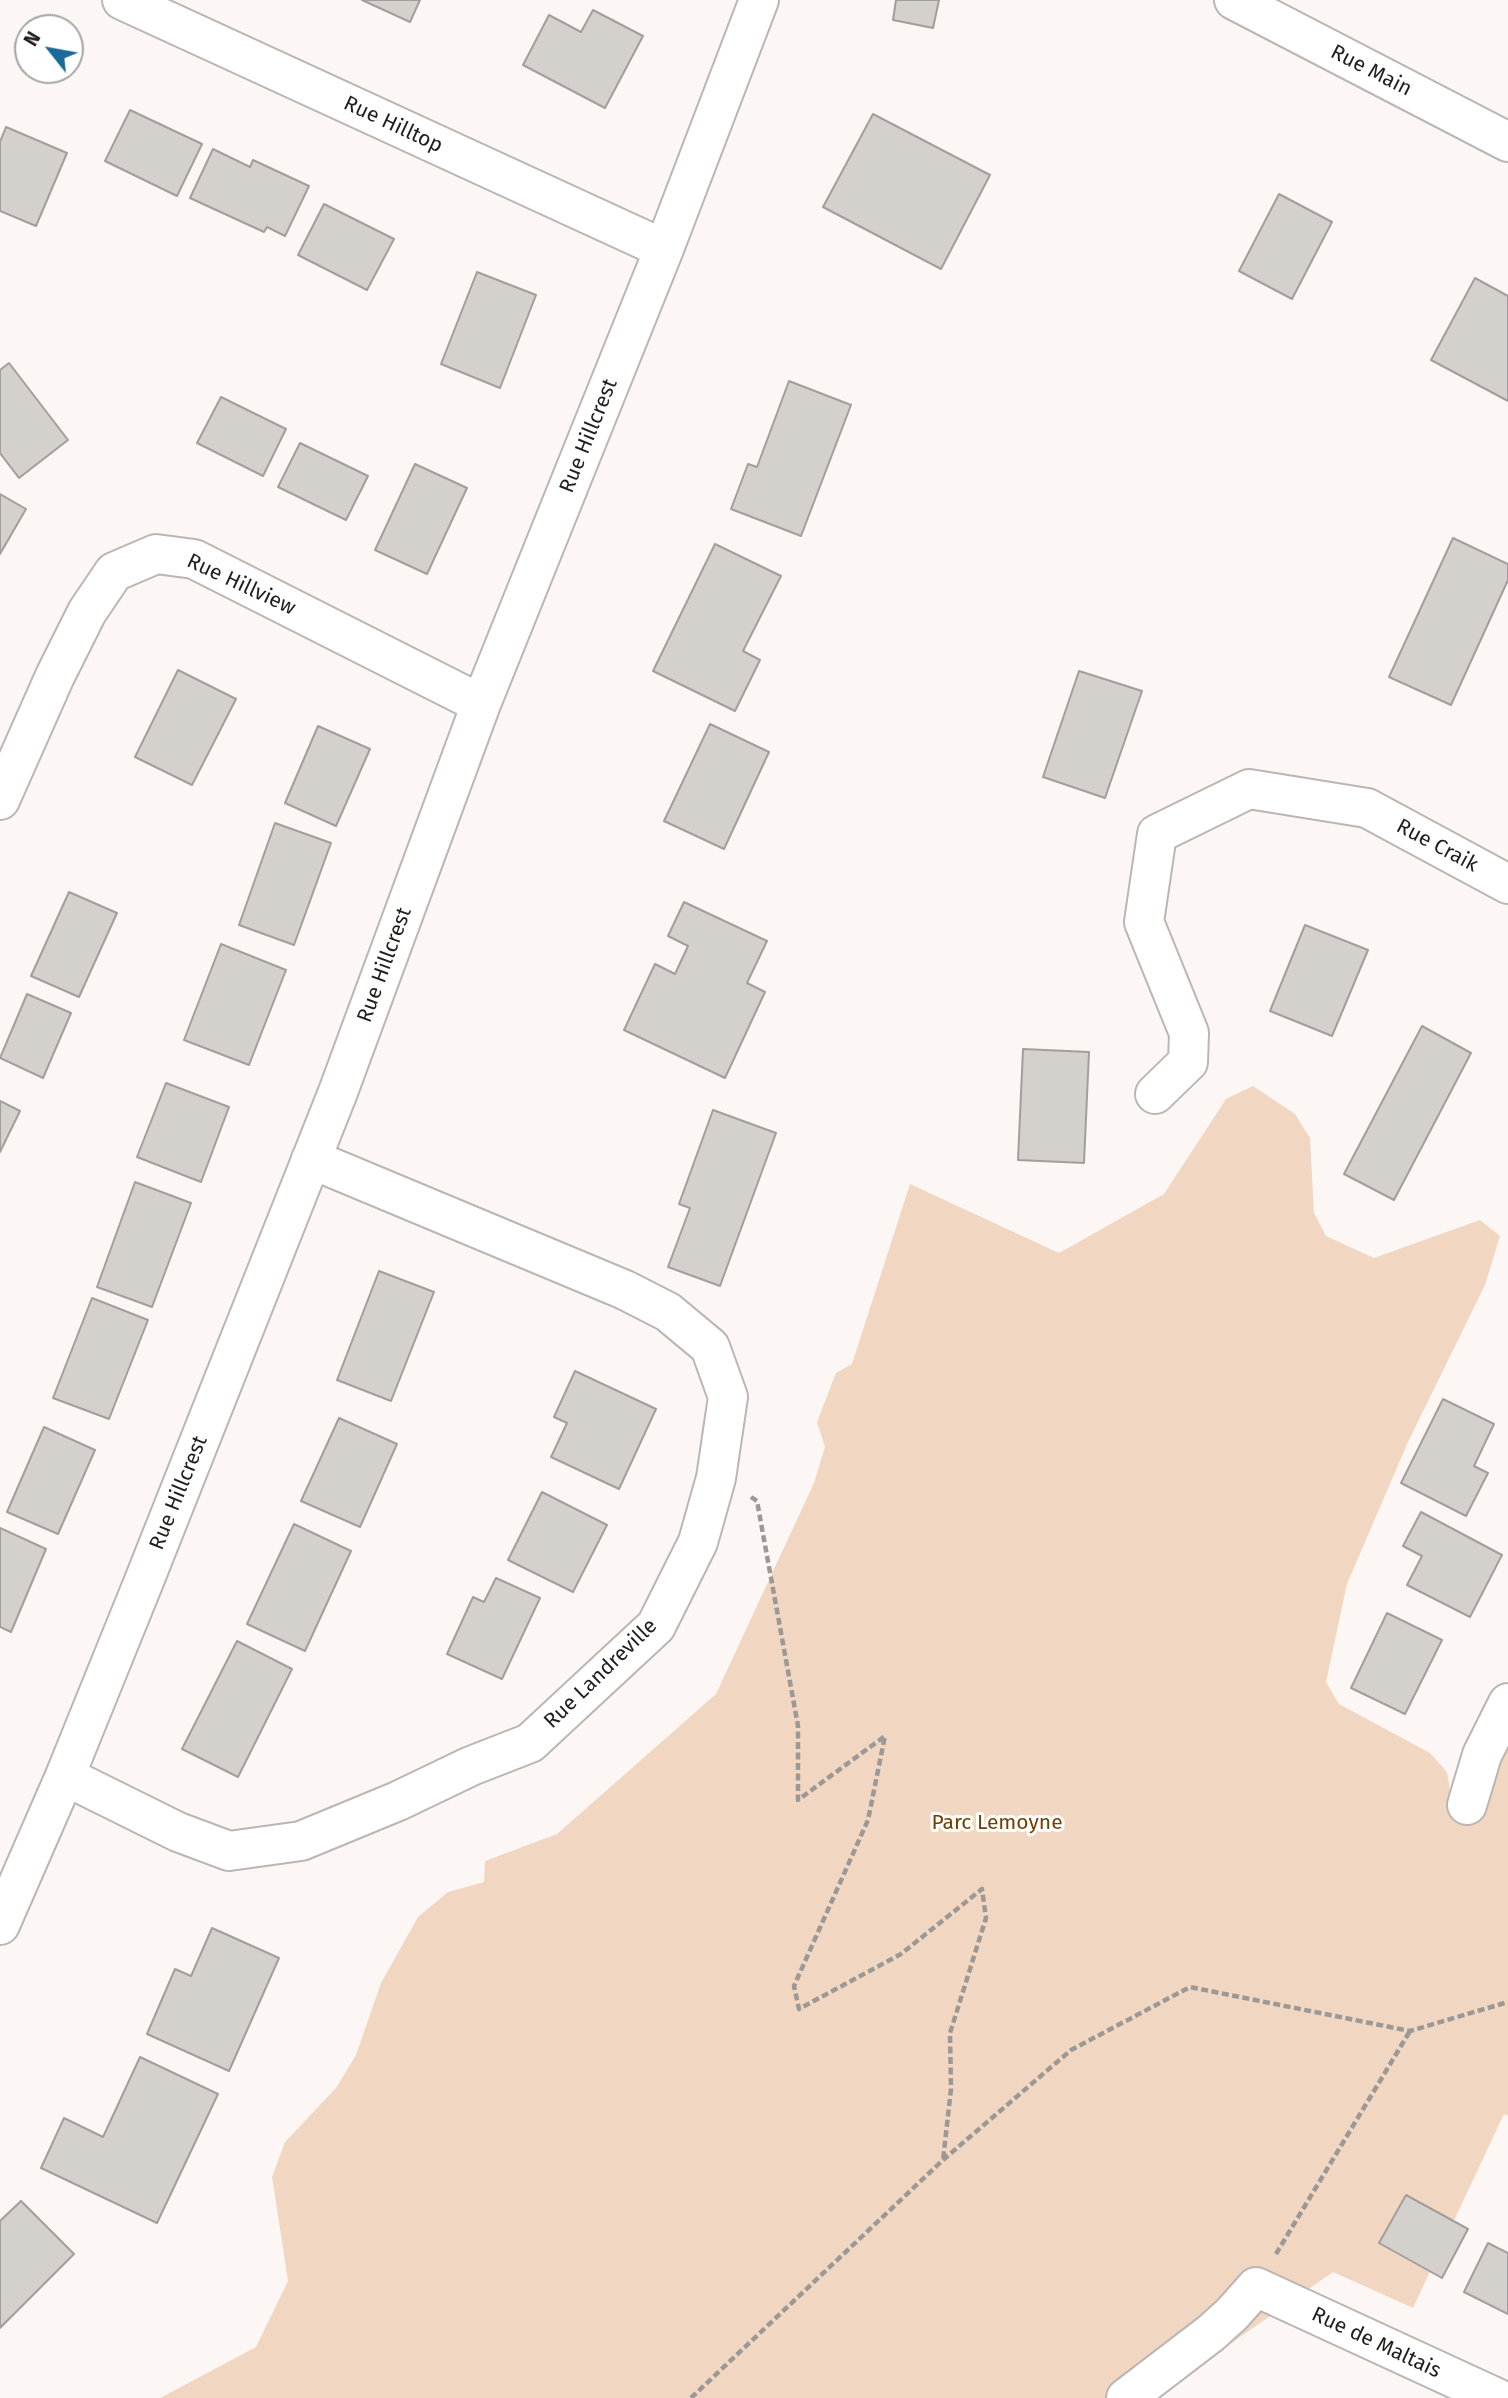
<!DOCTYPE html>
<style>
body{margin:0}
#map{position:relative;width:1508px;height:2398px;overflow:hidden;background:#fcf7f4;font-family:"Fira Sans",sans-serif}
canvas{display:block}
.north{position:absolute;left:14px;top:14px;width:70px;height:70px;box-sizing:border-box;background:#fff;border:2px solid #a5a5a4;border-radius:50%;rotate:301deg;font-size:19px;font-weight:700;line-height:28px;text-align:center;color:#1f1e1c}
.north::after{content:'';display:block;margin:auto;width:24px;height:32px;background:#1a699b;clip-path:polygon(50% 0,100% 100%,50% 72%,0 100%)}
</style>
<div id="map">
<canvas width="1508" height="2398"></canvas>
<div class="north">N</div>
</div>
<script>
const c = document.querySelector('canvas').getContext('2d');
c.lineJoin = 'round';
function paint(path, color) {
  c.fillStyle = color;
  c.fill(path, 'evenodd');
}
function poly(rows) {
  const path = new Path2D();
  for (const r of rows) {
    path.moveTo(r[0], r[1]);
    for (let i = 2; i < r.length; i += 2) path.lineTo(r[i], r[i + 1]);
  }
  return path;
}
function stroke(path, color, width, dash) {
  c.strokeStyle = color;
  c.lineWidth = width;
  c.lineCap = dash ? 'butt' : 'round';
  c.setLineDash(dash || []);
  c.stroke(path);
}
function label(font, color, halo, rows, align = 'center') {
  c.font = font + ' "Fira Sans",sans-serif';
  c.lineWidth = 6;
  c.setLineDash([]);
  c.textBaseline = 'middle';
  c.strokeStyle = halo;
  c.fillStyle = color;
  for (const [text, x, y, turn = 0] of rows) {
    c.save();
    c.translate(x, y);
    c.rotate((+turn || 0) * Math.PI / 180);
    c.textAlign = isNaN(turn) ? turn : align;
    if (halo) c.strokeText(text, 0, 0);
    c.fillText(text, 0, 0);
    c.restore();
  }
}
paint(poly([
 [1253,1086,1295,1114,1310,1138,1314,1213,1326,1236,1374,1258,1480,1220,1500,1236,1485,1285,1408,1442,1347,1584,1326,1682,1339,1704,1430,1753,1447,1772,1451,1797,1508,1703,1508,2116,1504,2114,1413,2308,1333,2272,1153,2398,160,2398,256,2347,288,2281,272,2177,285,2142,336,2088,356,2055,381,1983,418,1917,448,1892,484,1882,485,1861,557,1834,716,1694,814,1483,825,1447,817,1422,836,1373,852,1364,910,1184,1059,1253,1164,1194,1226,1099]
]), '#f1d7c1');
const building = poly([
 [362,0,420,0,410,22,362,0],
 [896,0,939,0,933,28,893,20,896,0],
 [593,10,643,36,605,108,523,65,549,15,581,32,593,10],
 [130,110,202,144,177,196,105,161,130,110],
 [873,114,990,175,941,269,823,207,873,114],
 [6,127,67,153,36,226,0,211,0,142,6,127],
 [213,149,250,167,253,160,309,186,285,236,267,227,264,232,190,198,213,149],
 [1279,194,1332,222,1292,299,1239,271,1279,194],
 [324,204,394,239,367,290,298,255,324,204],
 [477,272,536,295,500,388,441,364,477,272],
 [1475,278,1508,296,1508,401,1431,360,1475,278],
 [9,363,68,440,19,478,0,453,0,370,9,363],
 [789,381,851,405,801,536,731,509,748,464,757,467,789,381],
 [221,397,286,429,263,476,197,443,221,397],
 [300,443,368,476,346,520,278,487,300,443],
 [415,464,467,488,427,574,375,550,415,464],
 [0,494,26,509,0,554,0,494],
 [1453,538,1508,564,1508,580,1451,705,1389,677,1453,538],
 [715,544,781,576,743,651,760,660,735,711,653,671,715,544],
 [178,670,236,699,192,785,135,757,178,670],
 [1079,671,1142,691,1105,798,1043,777,1079,671],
 [710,724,769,752,724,849,664,821,710,724],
 [318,726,370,749,336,826,285,803,318,726],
 [275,823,331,843,294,945,239,925,275,823],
 [69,892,117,913,79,997,31,976,69,892],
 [684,902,767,941,747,983,765,992,725,1078,624,1030,655,964,675,974,688,946,668,936,684,902],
 [1305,925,1368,950,1332,1036,1270,1011,1305,925],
 [221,944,286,970,249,1065,184,1040,221,944],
 [27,994,71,1013,43,1078,0,1058,27,994],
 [1422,1026,1471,1053,1394,1200,1344,1174,1422,1026],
 [1023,1049,1089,1052,1084,1163,1018,1160,1023,1049],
 [166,1083,229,1107,201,1182,137,1157,166,1083],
 [0,1101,20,1111,0,1152,0,1101],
 [713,1110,776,1133,720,1286,668,1267,690,1208,679,1204,713,1110],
 [135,1182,191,1203,152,1307,97,1287,135,1182],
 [379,1271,434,1292,391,1401,337,1380,379,1271],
 [92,1298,148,1320,109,1419,53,1398,92,1298],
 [575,1371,656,1409,619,1489,551,1457,567,1423,554,1417,575,1371],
 [1443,1399,1494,1424,1474,1466,1488,1473,1466,1516,1401,1483,1443,1399],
 [339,1418,397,1444,360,1527,301,1501,339,1418],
 [44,1427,95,1450,58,1534,7,1512,44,1427],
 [542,1492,607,1525,573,1592,508,1560,542,1492],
 [1421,1512,1502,1555,1470,1617,1407,1585,1422,1556,1403,1546,1421,1512],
 [294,1524,351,1551,305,1651,247,1624,294,1524],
 [0,1528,46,1549,11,1632,0,1627,0,1528],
 [496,1578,540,1598,502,1679,447,1654,473,1597,484,1602,496,1578],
 [1387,1613,1442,1640,1405,1714,1351,1688,1387,1613],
 [237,1641,292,1669,238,1777,182,1749,237,1641],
 [212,1928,279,1958,229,2071,147,2034,175,1969,191,1976,212,1928],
 [140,2057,218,2094,157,2223,41,2168,64,2118,103,2137,140,2057],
 [1406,2195,1468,2229,1442,2278,1379,2243,1406,2195],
 [21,2201,74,2254,0,2328,0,2221,21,2201],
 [1488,2243,1508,2253,1508,2314,1464,2292,1488,2243]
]);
paint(building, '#d4d0cc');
stroke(building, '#a29e9b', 2);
const minor = poly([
 [122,0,664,249],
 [1234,0,1508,142],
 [0,800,55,676,87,612,114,572,156,554,194,559,481,704],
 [1155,1094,1188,1062,1189,1033,1144,922,1157,834,1249,789,1367,808,1508,884],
 [65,1776,178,1832,229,1851,301,1841,398,1801,471,1766,530,1743,656,1626,698,1542,716,1478,728,1397,710,1347,668,1312,625,1290,311,1159],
 [1467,1805,1482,1755,1508,1703],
 [0,1925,65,1776,144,1581,338,1092,481,704,664,249,759,0],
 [1126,2398,1211,2333,1232,2314,1256,2287,1497,2398]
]);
stroke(minor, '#bbb6b3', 42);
stroke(poly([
 [751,1497,757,1501,798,1726,798,1800,885,1736,868,1820,794,1986,799,2009,901,1954,982,1889,986,1918,950,2033,951,2089,943,2160],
 [1276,2254,1410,2031],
 [691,2398,943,2160,1071,2050,1190,1987,1410,2031,1508,2002]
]), '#9b9895', 4.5, [7, 3.5]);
stroke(minor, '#fff', 38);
label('21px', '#1f1e1c', '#fff', [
 ["Rue Main",1371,71,27],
 ["Rue Hilltop",393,125,25],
 ["Rue Hillcrest",589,436,-68],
 ["Rue Hillview",241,585,25],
 ["Rue Craik",1437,846,28],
 ["Rue Hillcrest",385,965,-70],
 ["Rue Hillcrest",179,1493,-68],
 ["Rue Landreville",601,1674,-44],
 ["Rue de Maltais",1376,2343,25]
]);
label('21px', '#723f00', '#fff', [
 ["Parc Lemoyne",997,1823]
]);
</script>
